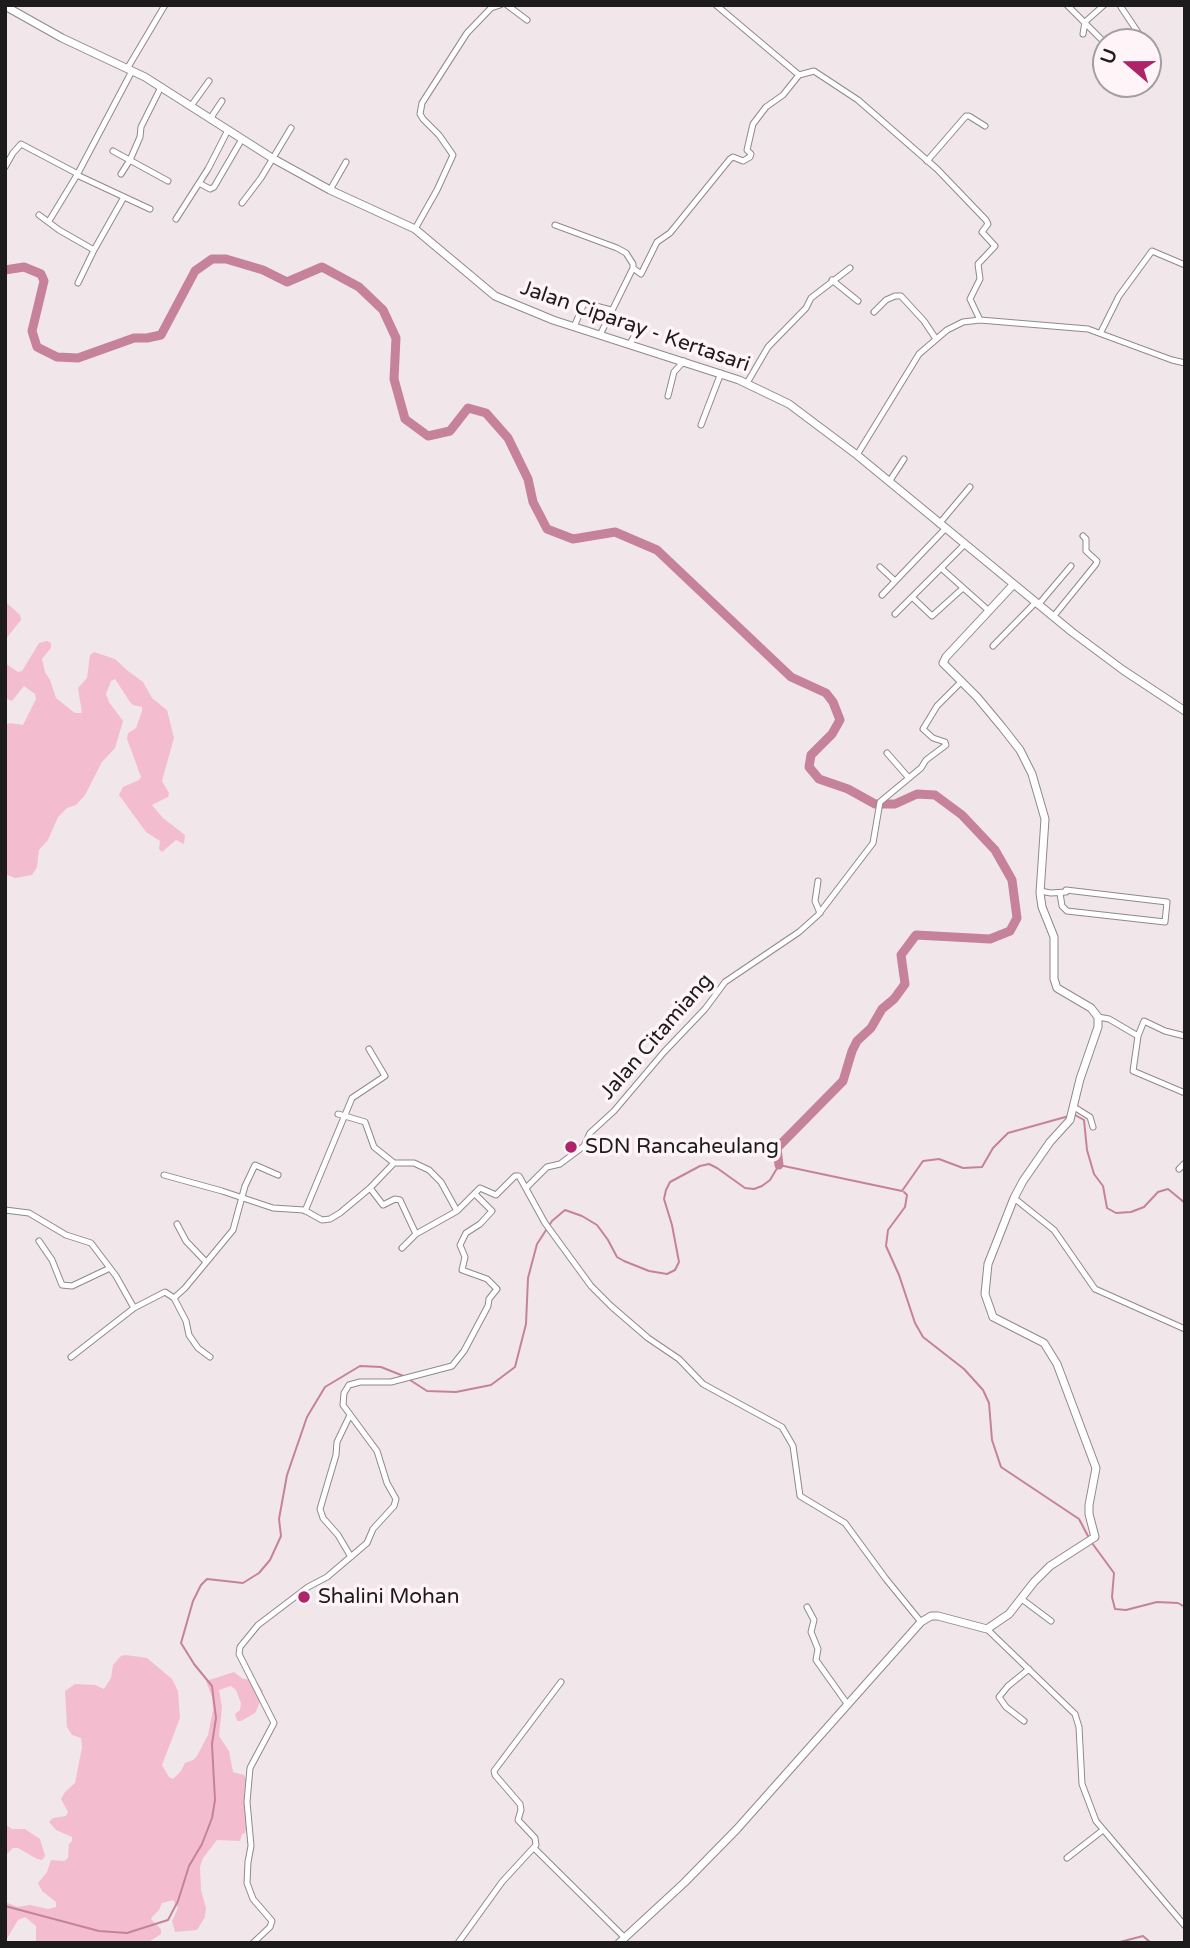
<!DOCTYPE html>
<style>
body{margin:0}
#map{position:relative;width:1190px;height:1948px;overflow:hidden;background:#f1e7ea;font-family:"Varela Round",sans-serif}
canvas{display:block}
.frame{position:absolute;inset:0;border:7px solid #1e1b1c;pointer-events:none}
.north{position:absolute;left:1092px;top:28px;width:70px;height:70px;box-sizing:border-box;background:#fff5f8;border:2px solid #a59ea0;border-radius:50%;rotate:290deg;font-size:19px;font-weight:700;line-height:28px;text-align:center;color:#1e1b1c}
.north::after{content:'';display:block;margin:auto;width:24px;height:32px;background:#ad2468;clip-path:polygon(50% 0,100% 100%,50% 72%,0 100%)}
</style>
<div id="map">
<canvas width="1190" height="1948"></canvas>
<div class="frame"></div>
<div class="north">U</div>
</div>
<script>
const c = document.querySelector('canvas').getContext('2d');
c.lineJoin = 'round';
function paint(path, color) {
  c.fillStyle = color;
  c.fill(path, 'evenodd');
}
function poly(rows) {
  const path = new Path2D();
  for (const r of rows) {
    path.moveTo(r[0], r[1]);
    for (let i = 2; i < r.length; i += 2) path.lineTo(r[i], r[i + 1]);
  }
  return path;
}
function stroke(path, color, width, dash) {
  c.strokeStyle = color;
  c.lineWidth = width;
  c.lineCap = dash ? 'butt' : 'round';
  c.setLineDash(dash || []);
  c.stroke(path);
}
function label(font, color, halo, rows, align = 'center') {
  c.font = font + ' "Varela Round",sans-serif';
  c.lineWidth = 7;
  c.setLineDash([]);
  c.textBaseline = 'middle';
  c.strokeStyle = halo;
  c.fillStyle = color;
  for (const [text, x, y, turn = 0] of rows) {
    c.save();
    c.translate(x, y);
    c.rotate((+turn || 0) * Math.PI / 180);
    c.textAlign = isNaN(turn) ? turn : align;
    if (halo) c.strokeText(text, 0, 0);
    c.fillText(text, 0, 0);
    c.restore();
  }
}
paint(poly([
 [7,603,20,615,21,620,5,640],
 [47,641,51,643,51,648,42,659,45,672,50,680,56,698,75,713,82,713,78,688,87,678,90,655,94,652,115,659,128,671,143,682,152,698,167,710,174,738,162,781,169,793,168,797,152,805,163,818,185,835,184,844,176,840,162,852,159,849,160,841,146,832,119,795,123,787,139,780,141,777,127,739,128,733,136,728,142,711,142,707,133,705,130,702,115,679,111,681,106,694,109,702,123,721,115,748,102,762,85,795,76,805,67,808,58,817,48,840,39,850,37,867,32,875,15,878,5,874,5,725,10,723,23,725,36,699,35,694,24,686,12,701,5,698,5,663,18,672,22,671,39,643],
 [126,1655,147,1658,172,1679,178,1691,180,1718,162,1765,169,1777,173,1779,181,1771,185,1763,193,1760,197,1756,208,1735,213,1710,212,1697,206,1681,234,1672,243,1679,255,1680,263,1691,258,1707,255,1713,241,1721,237,1721,235,1714,240,1710,241,1703,236,1690,231,1686,219,1690,222,1707,219,1736,229,1751,233,1772,244,1775,246,1779,244,1796,248,1822,245,1833,242,1834,240,1841,217,1840,203,1858,200,1867,201,1890,206,1908,205,1917,197,1930,175,1932,172,1921,178,1908,173,1900,162,1903,159,1910,152,1917,151,1919,161,1929,161,1934,147,1943,36,1943,36,1926,25,1917,18,1920,5,1942,5,1902,18,1907,30,1905,48,1909,56,1907,56,1902,42,1891,38,1883,47,1872,51,1860,64,1861,68,1858,69,1844,72,1841,72,1837,56,1830,49,1822,53,1818,66,1816,68,1812,61,1799,65,1792,75,1783,82,1747,81,1738,72,1735,67,1727,65,1691,75,1684,95,1685,104,1689,111,1678,113,1665,121,1656],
 [5,1824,12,1829,25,1829,40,1839,45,1856,42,1860,37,1859,18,1848,13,1848,5,1856]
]), '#f3bdcf');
stroke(poly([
 [1075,1115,1084,1120,1087,1150,1094,1174,1103,1186,1107,1208,1116,1213,1131,1212,1144,1207,1158,1192,1168,1189,1185,1203],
 [904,1192,907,1195,905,1207,888,1230,886,1246,899,1275,915,1323,923,1337,964,1369,983,1390,989,1403,992,1440,1001,1467,1079,1519,1089,1538],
 [410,1380,427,1391,456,1392,491,1385,515,1367,526,1324,528,1278,537,1244,552,1221,565,1210,582,1216,597,1225,608,1240,617,1257,624,1261,649,1271,667,1274,675,1270,679,1262,672,1225,664,1199,666,1190,670,1182,700,1166,709,1164,717,1168,745,1188,754,1189,762,1186,770,1180,779,1165,902,1191,923,1161,939,1159,963,1168,982,1167,993,1148,1008,1133,1069,1116],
 [1092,1543,1114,1573,1112,1597,1115,1609,1126,1610,1157,1602,1178,1603,1185,1607],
 [5,1906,99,1931,127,1933,168,1920,178,1901,189,1866,202,1844,212,1818,215,1800,212,1744,216,1718,212,1686,194,1664,181,1643,193,1601,201,1585,207,1579,243,1583,259,1573,270,1560,281,1536,279,1519,287,1475,307,1417,325,1387,360,1366,381,1367,406,1377],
 [1116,1943,1143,1936,1151,1943]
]), '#c5829a', 2);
stroke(poly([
 [5,270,24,267,41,274,44,281,32,331,37,347,57,357,78,358,134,338,147,338,161,335,195,271,212,259,226,259,263,270,287,282,322,267,359,287,383,310,396,338,394,379,405,419,428,436,450,431,468,408,486,413,508,438,528,479,533,502,547,529,573,539,615,532,657,550,791,677,826,693,833,702,840,720,832,734,811,755,809,767,819,779,848,789,875,804,895,804,917,794,935,795,962,815,995,850,1012,880,1017,918,1010,931,990,939,916,935,901,955,905,984,894,999,882,1009,871,1028,857,1041,852,1051,843,1081,777,1148,779,1165]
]), '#c5829a', 9);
const street = poly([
 [507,5,527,20],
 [716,5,799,75,814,71,858,100,937,169,986,220,988,224,982,232,995,246,978,264,980,279,970,299,980,320],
 [1067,5,1106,44],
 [1121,7,1141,37,1137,42],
 [1083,34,1085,22,1104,5],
 [127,69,165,5],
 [191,106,209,81],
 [210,119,222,101],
 [113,151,168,181],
 [927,161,966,116,969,116,985,126],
 [5,167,13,153,21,144,78,174],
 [121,174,130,160,140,137,141,127,161,87],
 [77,175,150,209],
 [199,183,210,189,214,187,242,139],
 [330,190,346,162],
 [242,203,261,178,291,128],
 [39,215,59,230,94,250,78,283],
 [176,219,208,169,228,130],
 [49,221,77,175,132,71],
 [555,225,617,248,626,253,633,264,633,268,641,274,657,242,670,233,730,159,733,157,743,161,750,157,751,154,747,150,753,124,766,107,783,95,799,75],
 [415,229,437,190,453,155,439,135,423,119,420,114,422,103,467,33,491,8,500,5],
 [94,250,124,197],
 [832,280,858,301],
 [874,312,886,300,895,296,901,296,924,321,936,339],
 [628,322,639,327,630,344],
 [574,327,584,303,611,310],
 [1101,332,1119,296,1152,251,1185,265],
 [600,335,633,268],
 [747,383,768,347,806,308,811,298,850,268],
 [668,396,674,372,684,361],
 [701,425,721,373],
 [857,455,919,354,947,330,963,322,980,320,1088,329,1172,360,1185,363],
 [889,482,904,459],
 [939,524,970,487],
 [880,567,894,580],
 [941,568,988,610],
 [882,595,945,529],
 [912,597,932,616,963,588],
 [1038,605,1071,566],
 [895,614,964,545],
 [1053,617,1096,564,1097,561,1086,551,1086,539,1083,536],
 [993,646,1035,603],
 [887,753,908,777],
 [818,881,815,901,820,913],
 [1040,891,1051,893,1066,892,1066,890,1167,902,1165,922,1067,911,1062,906,1060,893],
 [1098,1017,1109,1019,1138,1036,1133,1071,1185,1093],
 [1138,1036,1144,1021,1165,1031,1185,1036],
 [1074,1107,1090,1117,1093,1127],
 [338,1114,365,1122,374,1147,394,1163,370,1188,383,1205,395,1199,400,1200,416,1234],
 [394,1163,414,1163,429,1170,441,1182,457,1211],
 [1179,1169,1185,1163],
 [164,1175,222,1191,273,1208,304,1210,322,1220,330,1219,340,1213,370,1188],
 [526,1188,547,1167,560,1164,584,1146,590,1133,614,1111,664,1052,705,1009,725,982,799,932,818,915,873,843,880,802,921,768,926,760,946,745,945,742,933,738,923,729,937,706,961,682],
 [1014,1198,1054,1230,1095,1289,1185,1329],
 [5,1210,29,1213,66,1235,91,1243,116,1276,134,1308],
 [305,1211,352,1098,385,1076,369,1049],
 [177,1224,186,1241,206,1262],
 [39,1241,52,1260,62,1285,72,1286,110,1268],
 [402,1248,416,1234,457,1211,480,1188,496,1195,515,1176,519,1176,545,1223,591,1286,611,1306,648,1338,679,1359,703,1384,782,1427,793,1446,800,1496,845,1523,886,1579,921,1622],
 [174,1298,186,1321,189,1335,198,1348,210,1357],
 [71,1357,134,1308,165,1292,174,1298,185,1288,233,1230,245,1186,255,1165,278,1175],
 [350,1415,337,1442,336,1455,320,1509,323,1518,338,1535,351,1557],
 [1023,1600,1051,1621],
 [807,1607,814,1620,811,1632,818,1649,816,1660,848,1705],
 [987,1629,1075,1714,1079,1727,1082,1784,1096,1821,1185,1926],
 [1024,1721,1006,1707,999,1697,1008,1686,1029,1669],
 [534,1848,625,1938],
 [1067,1858,1103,1830],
 [253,1943,270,1927,272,1921,253,1899,247,1883,248,1862,251,1846,247,1802,250,1768,274,1723,239,1654,240,1647,258,1625,308,1587,327,1577,367,1543,373,1529,394,1506,396,1499,387,1483,377,1451,343,1405,344,1393,349,1385,360,1382,391,1382,452,1366,464,1351,488,1306,489,1299,497,1289,487,1279,462,1270,465,1257,460,1245,466,1233,480,1224,492,1211,475,1194],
 [458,1943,502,1882,536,1845,535,1838,518,1820,521,1810,520,1804,495,1775,494,1771,561,1682]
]);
const secondary = poly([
 [5,6,62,38,145,77,272,158,330,190,415,229,495,296,553,320,739,380,789,404,857,455,1072,632,1123,670,1185,711],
 [619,1943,684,1883,737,1829,921,1622,931,1616,938,1616,987,1629,1009,1614,1034,1582,1050,1566,1095,1537,1089,1514,1089,1505,1096,1468,1057,1364,1044,1343,993,1317,985,1294,988,1264,1014,1198,1023,1181,1050,1142,1070,1120,1080,1079,1098,1027,1098,1017,1091,1008,1057,988,1054,979,1054,937,1042,907,1040,893,1045,819,1032,774,1020,750,1002,727,977,697,943,663,946,657,1013,585]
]);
stroke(street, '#91888b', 7);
stroke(secondary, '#91888b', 9);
stroke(street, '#fff', 5);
stroke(secondary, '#fff', 7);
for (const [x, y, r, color] of [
 [571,1147,7,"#ad2468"],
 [304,1597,7,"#ad2468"]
]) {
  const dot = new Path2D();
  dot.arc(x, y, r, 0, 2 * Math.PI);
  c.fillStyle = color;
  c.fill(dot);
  stroke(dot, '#fff5f8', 2.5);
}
label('21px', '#1e1b1c', '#fff5f8', [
 ["Jalan Ciparay - Kertasari",635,327,19],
 ["Jalan Citamiang",657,1037,-49]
]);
label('21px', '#1e1b1c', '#fff5f8', [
 ["SDN Rancaheulang",585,1147],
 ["Shalini Mohan",318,1597]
], 'left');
</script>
